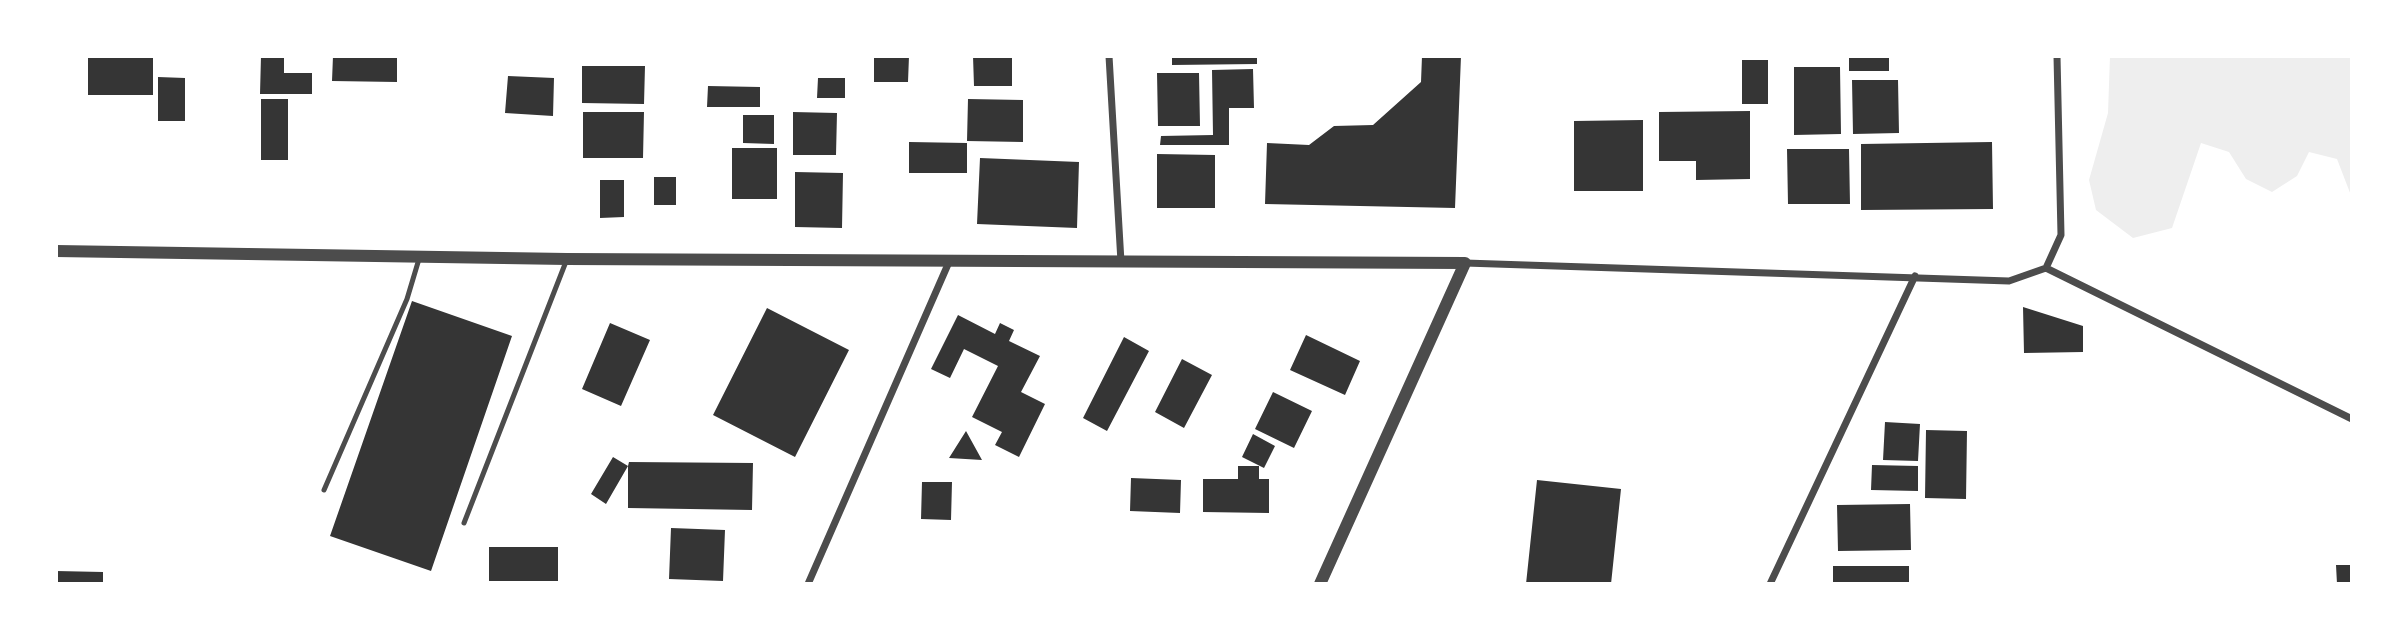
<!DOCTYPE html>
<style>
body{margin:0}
#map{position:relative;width:2408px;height:640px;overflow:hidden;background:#fff;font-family:Barlow,sans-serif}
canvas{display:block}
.frame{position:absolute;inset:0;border:58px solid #fff;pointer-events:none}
</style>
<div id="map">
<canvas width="2408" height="640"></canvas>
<div class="frame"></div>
</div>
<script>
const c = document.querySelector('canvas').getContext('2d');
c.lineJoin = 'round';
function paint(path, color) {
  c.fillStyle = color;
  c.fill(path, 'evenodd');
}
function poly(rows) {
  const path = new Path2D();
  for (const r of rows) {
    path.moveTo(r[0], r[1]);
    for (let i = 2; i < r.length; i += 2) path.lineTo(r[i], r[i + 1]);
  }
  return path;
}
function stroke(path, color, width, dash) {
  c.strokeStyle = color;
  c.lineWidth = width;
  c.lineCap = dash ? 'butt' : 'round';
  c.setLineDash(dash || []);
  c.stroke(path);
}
paint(poly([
 [2110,56,2352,56,2352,198,2337,159,2309,152,2297,176,2272,192,2246,179,2229,152,2201,143,2172,228,2133,238,2096,210,2089,180,2108,113]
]), '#eee');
paint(poly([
 [88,56,153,56,153,95,88,95],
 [261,56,284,56,284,73,312,73,312,94,260,94],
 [333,56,397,56,397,82,332,81],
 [874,56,909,56,908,82,874,82],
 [973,56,1012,56,1012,86,974,86],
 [1172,56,1257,56,1257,64,1172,65],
 [1422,56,1461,56,1455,208,1265,204,1267,143,1309,145,1334,126,1373,125,1421,82],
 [1849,56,1889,56,1889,71,1849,71],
 [1742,60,1768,60,1768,104,1742,104],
 [582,66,645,66,644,104,582,103],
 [1794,67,1840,67,1841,134,1794,135],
 [1253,69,1254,108,1229,108,1229,145,1160,145,1161,136,1213,135,1212,70],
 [1157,73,1199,73,1200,126,1158,126],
 [508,76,554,78,553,116,505,113],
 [158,77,185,78,185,121,158,121],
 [818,78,845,78,845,98,817,98],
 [1852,80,1898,80,1899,133,1853,134],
 [708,86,760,87,760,107,707,107],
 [261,99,288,99,288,160,261,160],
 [968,99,1023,100,1023,142,967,141],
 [1750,111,1750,179,1696,180,1696,161,1659,161,1659,112],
 [583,112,644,112,643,158,583,158],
 [793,112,837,113,836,155,793,155],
 [743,115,774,115,774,144,743,143],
 [1643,120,1643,191,1574,191,1574,121],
 [909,142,967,143,967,173,909,173],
 [1992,142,1993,209,1861,210,1861,144],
 [732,148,777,148,777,199,732,199],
 [1787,149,1849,149,1850,204,1788,204],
 [1157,154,1215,155,1215,208,1157,208],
 [980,158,1079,162,1077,228,977,224],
 [795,172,843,173,842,228,795,227],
 [654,177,676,177,676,205,654,205],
 [600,180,624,180,624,217,600,218],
 [412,301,512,336,431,571,330,536],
 [2023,307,2083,326,2083,352,2024,353],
 [767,308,849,350,795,457,713,415],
 [958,315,995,334,1000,323,1014,330,1009,341,1040,356,1021,392,1045,404,1019,457,995,445,1002,432,972,417,998,366,964,349,950,378,931,369],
 [610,323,650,340,621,406,582,389],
 [1306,335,1360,361,1345,395,1290,370],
 [1124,337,1149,351,1107,431,1083,418],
 [1182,359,1212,375,1184,428,1155,412],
 [1273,392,1312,411,1294,448,1255,429],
 [1885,422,1920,424,1918,461,1883,460],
 [1926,430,1967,431,1966,499,1925,498],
 [966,431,982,460,949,458],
 [1253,434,1275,446,1264,468,1242,457],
 [613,457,628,466,629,462,753,463,752,510,628,508,628,466,606,504,591,494],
 [1872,465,1918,466,1918,491,1871,490],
 [1238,466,1259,466,1259,479,1269,479,1269,513,1203,512,1203,479,1238,479],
 [1131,478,1181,480,1180,513,1130,511],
 [1537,480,1621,489,1611,584,1526,584],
 [922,482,952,482,951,520,921,519],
 [1910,504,1911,550,1838,551,1837,505],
 [671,528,725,530,723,581,669,579],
 [489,547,558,547,558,581,489,581],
 [2336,565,2352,565,2352,584,2337,584],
 [1833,566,1909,566,1909,584,1833,584],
 [56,571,103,572,103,584,56,584]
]), '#353535');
stroke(poly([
 [324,490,407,299,419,259],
 [464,523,567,259]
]), '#4c4c4c', 5);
stroke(poly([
 [1109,56,1121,262],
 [1465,263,2009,281,2046,268,2352,419],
 [2046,268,2061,235,2057,56],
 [808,584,949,262],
 [1770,584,1915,276]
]), '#4c4c4c', 7);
stroke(poly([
 [56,251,567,259,1465,263,1320,584]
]), '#4c4c4c', 12);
</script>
